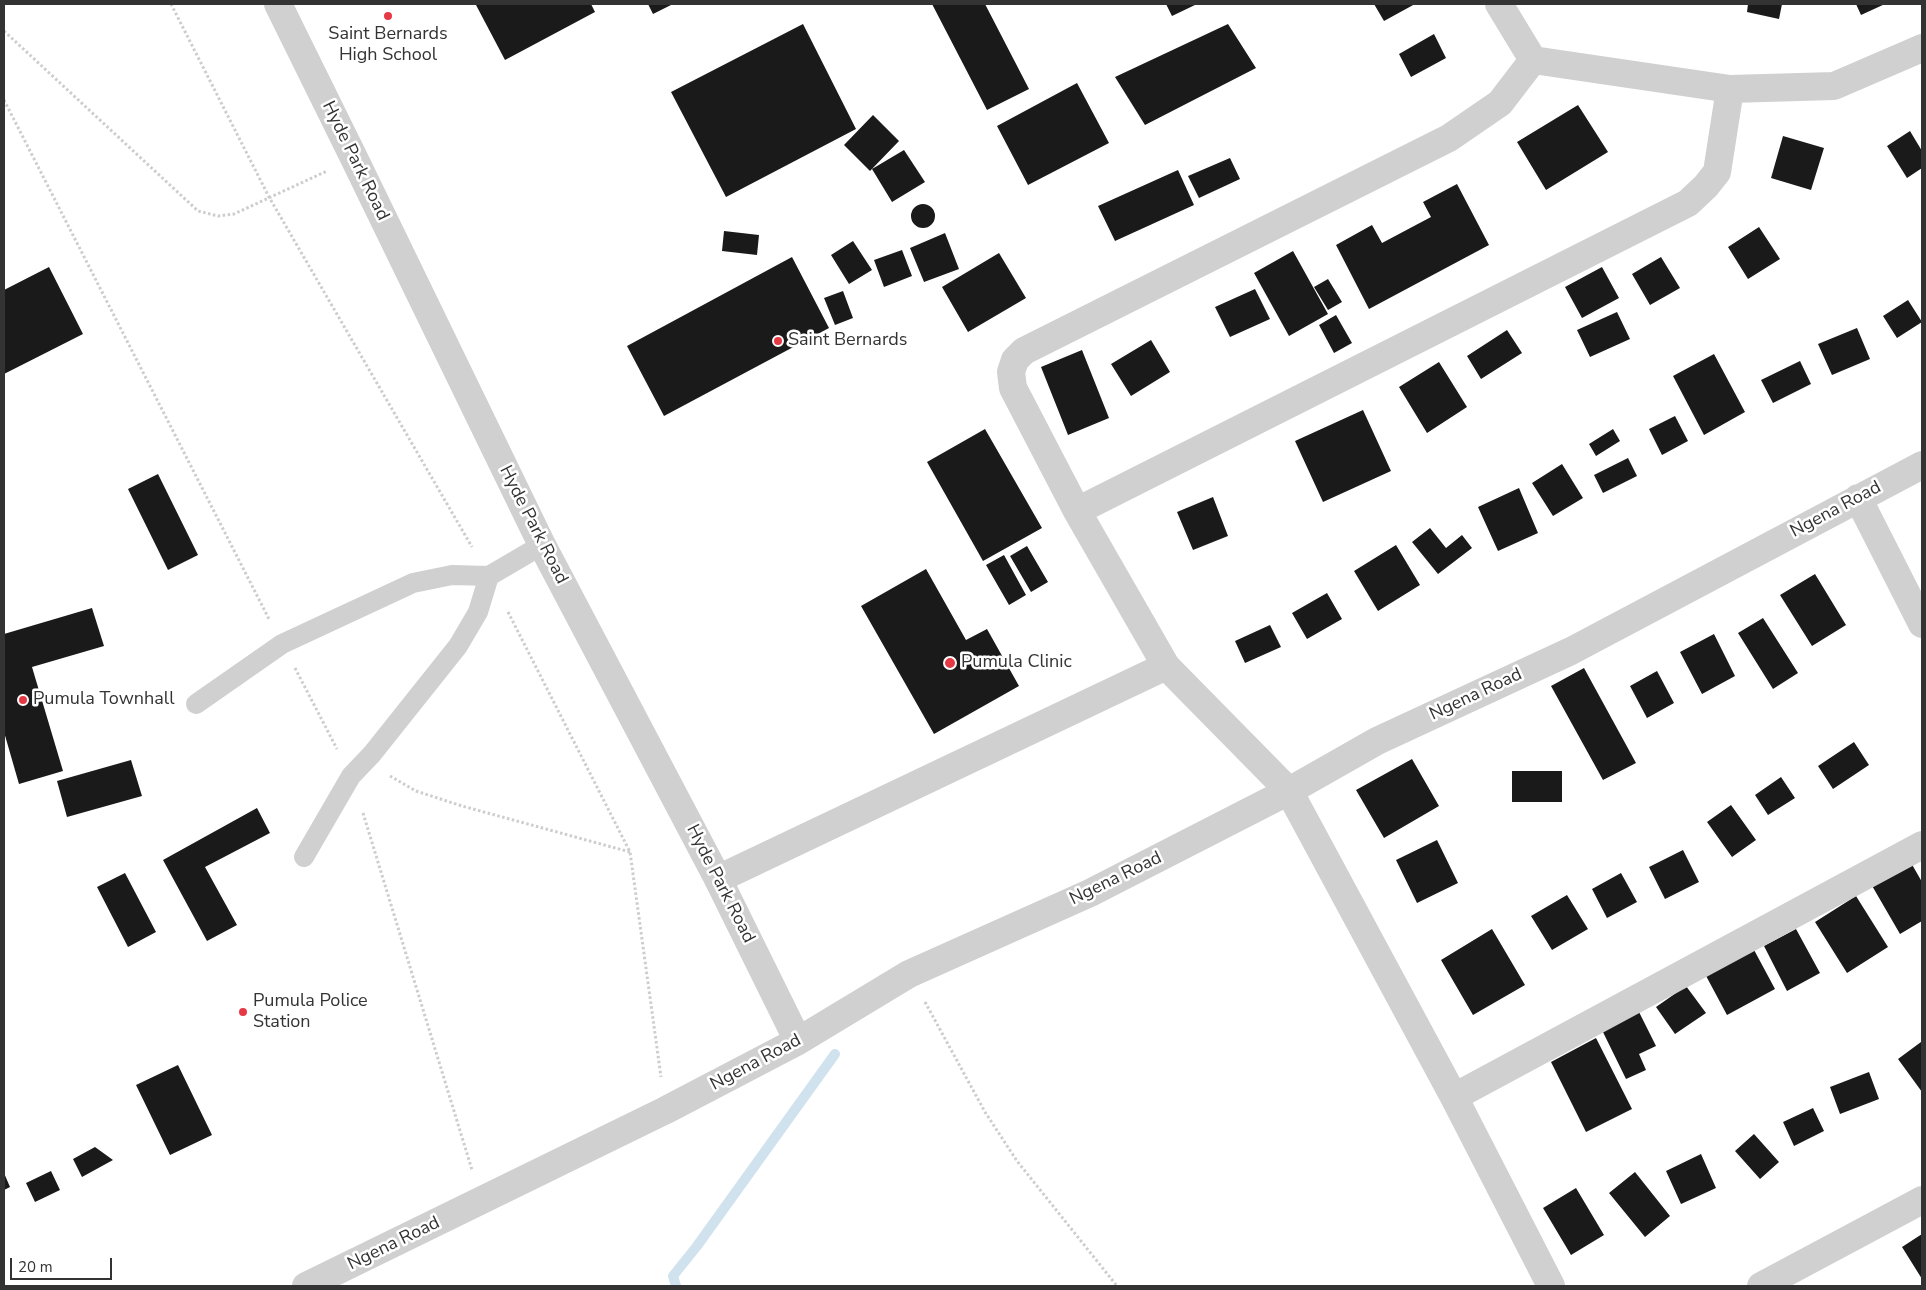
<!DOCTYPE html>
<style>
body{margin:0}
#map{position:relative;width:1926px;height:1290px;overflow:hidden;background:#fff;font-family:"Nunito Sans",sans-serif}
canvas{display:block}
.frame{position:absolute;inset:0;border:5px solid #333;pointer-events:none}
.scale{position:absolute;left:10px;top:1258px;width:102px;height:22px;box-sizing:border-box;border:2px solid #333;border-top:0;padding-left:6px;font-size:15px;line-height:18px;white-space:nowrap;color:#333;-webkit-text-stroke:4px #fff;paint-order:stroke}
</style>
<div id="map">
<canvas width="1926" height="1290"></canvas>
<div class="frame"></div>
<div class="scale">20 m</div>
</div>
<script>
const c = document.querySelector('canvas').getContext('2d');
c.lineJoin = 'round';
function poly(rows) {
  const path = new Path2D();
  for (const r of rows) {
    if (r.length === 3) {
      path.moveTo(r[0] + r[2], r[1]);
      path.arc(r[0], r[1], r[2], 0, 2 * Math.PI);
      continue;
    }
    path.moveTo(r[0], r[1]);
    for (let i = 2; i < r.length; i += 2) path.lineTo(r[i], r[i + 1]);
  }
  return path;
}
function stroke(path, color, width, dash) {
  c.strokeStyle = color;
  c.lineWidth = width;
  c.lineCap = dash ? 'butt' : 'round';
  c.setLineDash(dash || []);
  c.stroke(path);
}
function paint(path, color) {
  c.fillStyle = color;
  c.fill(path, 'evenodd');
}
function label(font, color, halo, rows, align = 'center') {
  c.font = font + ' "Nunito Sans",sans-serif';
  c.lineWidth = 5;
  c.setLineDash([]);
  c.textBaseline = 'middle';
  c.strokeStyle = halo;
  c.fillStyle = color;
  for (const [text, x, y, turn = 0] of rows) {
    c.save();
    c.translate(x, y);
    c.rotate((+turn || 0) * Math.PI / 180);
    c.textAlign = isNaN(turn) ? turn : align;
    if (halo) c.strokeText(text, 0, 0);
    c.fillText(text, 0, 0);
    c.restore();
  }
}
stroke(poly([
 [676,1286,673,1276,697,1246,835,1054]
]), '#cfe2ee', 10);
paint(poly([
 [479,4,591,4,595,12,505,60,476,5],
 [648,4,673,4,653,14],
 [932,4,985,4,1029,89,987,110],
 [1166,4,1197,4,1172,16],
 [1374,4,1415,4,1384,21],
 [1748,4,1782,4,1779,19,1747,12],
 [1856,4,1885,4,1861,15],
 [803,24,856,129,726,197,671,92],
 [1228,24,1256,68,1145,125,1115,77],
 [1434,34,1446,58,1411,77,1399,54],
 [1077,83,1109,143,1028,185,997,126],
 [1578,105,1608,152,1546,190,1517,142],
 [873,115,899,141,870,171,844,145],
 [1910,131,1922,151,1922,168,1907,178,1887,146],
 [1783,136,1824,148,1811,190,1771,178],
 [904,150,925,182,892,202,872,169],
 [1230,158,1240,179,1199,198,1188,176],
 [1178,170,1194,205,1115,241,1098,206],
 [1457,184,1489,245,1369,309,1336,245,1372,225,1382,243,1431,217,1423,202],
 [923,216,12],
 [1759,227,1780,259,1748,279,1728,247],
 [724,231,759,235,757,255,722,251],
 [945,233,959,269,924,282,910,248],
 [853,241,872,270,849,284,831,255],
 [902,250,912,276,884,287,874,260],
 [1293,251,1328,314,1289,336,1254,273],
 [999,253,1026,298,968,332,942,287],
 [792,257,829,328,664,416,627,346],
 [1661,257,1680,288,1650,305,1632,274],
 [49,267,83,334,4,374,4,290],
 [1602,267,1619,298,1582,318,1565,287],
 [1328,279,1342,302,1328,310,1314,287],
 [1255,289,1270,319,1230,337,1215,307],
 [843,291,853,318,835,325,824,298],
 [1908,300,1922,322,1897,338,1883,316],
 [1617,312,1630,339,1590,357,1577,330],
 [1336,315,1352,343,1334,353,1319,325],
 [1857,328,1870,359,1832,375,1818,344],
 [1507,330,1522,353,1481,379,1467,356],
 [1151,340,1170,372,1131,396,1111,364],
 [1082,350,1109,418,1068,435,1041,367],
 [1714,354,1745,412,1704,435,1673,376],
 [1800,361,1811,384,1773,403,1761,380],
 [1439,362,1467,407,1427,433,1399,387],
 [1363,410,1391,471,1323,502,1295,441],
 [1675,416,1688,441,1662,455,1649,429],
 [985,429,1042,528,983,561,927,462],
 [1613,429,1620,441,1596,456,1589,444],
 [1628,458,1637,476,1603,493,1594,475],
 [1562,464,1583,498,1553,516,1532,483],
 [158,474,198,555,168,570,128,489],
 [1519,488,1538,533,1498,551,1478,507],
 [1213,497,1228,536,1193,550,1177,512],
 [1430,528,1446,548,1462,535,1472,548,1438,574,1412,542],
 [1396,545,1420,585,1378,611,1354,571],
 [1027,546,1048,582,1031,592,1010,556],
 [1004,555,1026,595,1009,605,986,565],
 [926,569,966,640,987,629,1019,686,934,734,861,606],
 [1815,574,1846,625,1812,646,1780,595],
 [1327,593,1342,619,1307,639,1292,613],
 [92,608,104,646,32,667,63,771,19,784,4,732,4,634],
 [1763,618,1798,673,1773,689,1738,633],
 [1270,625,1281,647,1245,663,1235,641],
 [1714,634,1735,676,1702,694,1680,652],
 [1584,668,1636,763,1603,780,1551,686],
 [1657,671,1674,703,1647,718,1630,686],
 [1854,742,1869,765,1833,789,1818,766],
 [1412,759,1439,806,1384,838,1356,790],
 [131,760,142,796,67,817,57,781],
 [1512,771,1562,771,1562,802,1512,802],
 [1781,777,1795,798,1768,815,1755,795],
 [1731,805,1756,840,1732,857,1707,822],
 [257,808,270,833,205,867,237,925,207,941,163,860],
 [1437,840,1458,883,1417,903,1396,860],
 [1683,850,1699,882,1665,899,1649,867],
 [1910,861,1922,882,1922,921,1900,934,1871,884],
 [125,873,156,932,128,947,97,887],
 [1621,873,1637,902,1607,918,1592,889],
 [1567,895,1588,929,1552,950,1531,916],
 [1856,896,1888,947,1847,973,1815,922],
 [1492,929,1525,985,1473,1015,1441,960],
 [1796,929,1820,973,1787,991,1764,946],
 [1753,948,1775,989,1727,1015,1705,974],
 [1686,986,1706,1013,1675,1034,1656,1007],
 [1638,1010,1656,1046,1639,1054,1646,1070,1626,1079,1601,1028],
 [1596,1038,1632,1109,1586,1132,1551,1062],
 [1921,1042,1922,1044,1922,1092,1898,1059],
 [178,1065,212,1135,170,1155,136,1085],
 [1869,1072,1879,1099,1840,1114,1830,1087],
 [1813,1108,1824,1131,1794,1146,1783,1122],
 [1754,1134,1779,1162,1760,1179,1735,1151],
 [95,1147,113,1160,82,1177,73,1159],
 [1701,1154,1716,1188,1681,1204,1666,1171],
 [51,1171,60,1190,35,1202,26,1183],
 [1635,1172,1670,1216,1645,1237,1609,1193],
 [4,1173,10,1187,4,1190],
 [1576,1188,1604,1235,1571,1255,1543,1208],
 [1922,1234,1922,1279,1902,1247]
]), '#1a1a1a');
stroke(poly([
 [171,4,269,197,472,547],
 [4,31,198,211,218,216,234,214,327,171],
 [4,100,270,621],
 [508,612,630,852,661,1077],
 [295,668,337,749],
 [390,776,416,791,462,806,630,852],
 [363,813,472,1170],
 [925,1002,985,1112,1017,1161,1117,1286]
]), '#cdcdcd', 3, [2.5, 2.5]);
stroke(poly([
 [196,704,282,644,413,583,452,575,489,576,542,545],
 [304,857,351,776,372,754,458,646,478,612,489,576]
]), '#d0d0d0', 20);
stroke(poly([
 [1499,4,1533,60,1730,89,1834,86,1922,48],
 [1077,511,1013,388,1011,372,1015,360,1024,351,1449,138,1500,103,1533,60],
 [1166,666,1289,791,1454,1097,1551,1286],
 [718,879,1166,666,1077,511,1688,203,1706,186,1717,172,1730,89],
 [1454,1097,1922,845],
 [1761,1286,1922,1200]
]), '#d0d0d0', 28);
stroke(poly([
 [278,4,354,158,542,545,718,879,798,1041],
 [1858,498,1922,624],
 [306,1286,666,1110,798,1041,909,974,1090,893,1289,791,1377,741,1571,651,1922,465]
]), '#d0d0d0', 28);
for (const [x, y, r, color] of [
 [388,16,5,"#e63946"],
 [778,341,5,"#e63946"],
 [950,663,6,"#e63946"],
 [23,700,5,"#e63946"],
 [243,1012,5,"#e63946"]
]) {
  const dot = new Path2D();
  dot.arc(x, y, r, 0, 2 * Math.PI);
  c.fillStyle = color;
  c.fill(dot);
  stroke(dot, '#fff', 2);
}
label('18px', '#333', '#fff', [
 ["Saint Bernards",388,35,"center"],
 ["High School",388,56,"center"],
 ["Saint Bernards",788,341],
 ["Pumula Clinic",961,663],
 ["Pumula Townhall",33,700],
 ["Pumula Police",253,1002],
 ["Station",253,1023]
], 'left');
label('18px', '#333', '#fff', [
 ["Hyde Park Road",355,161,64],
 ["Ngena Road",1836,510,-28],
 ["Hyde Park Road",533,525,63],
 ["Ngena Road",1476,695,-25],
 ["Ngena Road",1116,879,-26],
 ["Hyde Park Road",720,884,63],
 ["Ngena Road",756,1063,-28],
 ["Ngena Road",394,1244,-26]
]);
</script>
